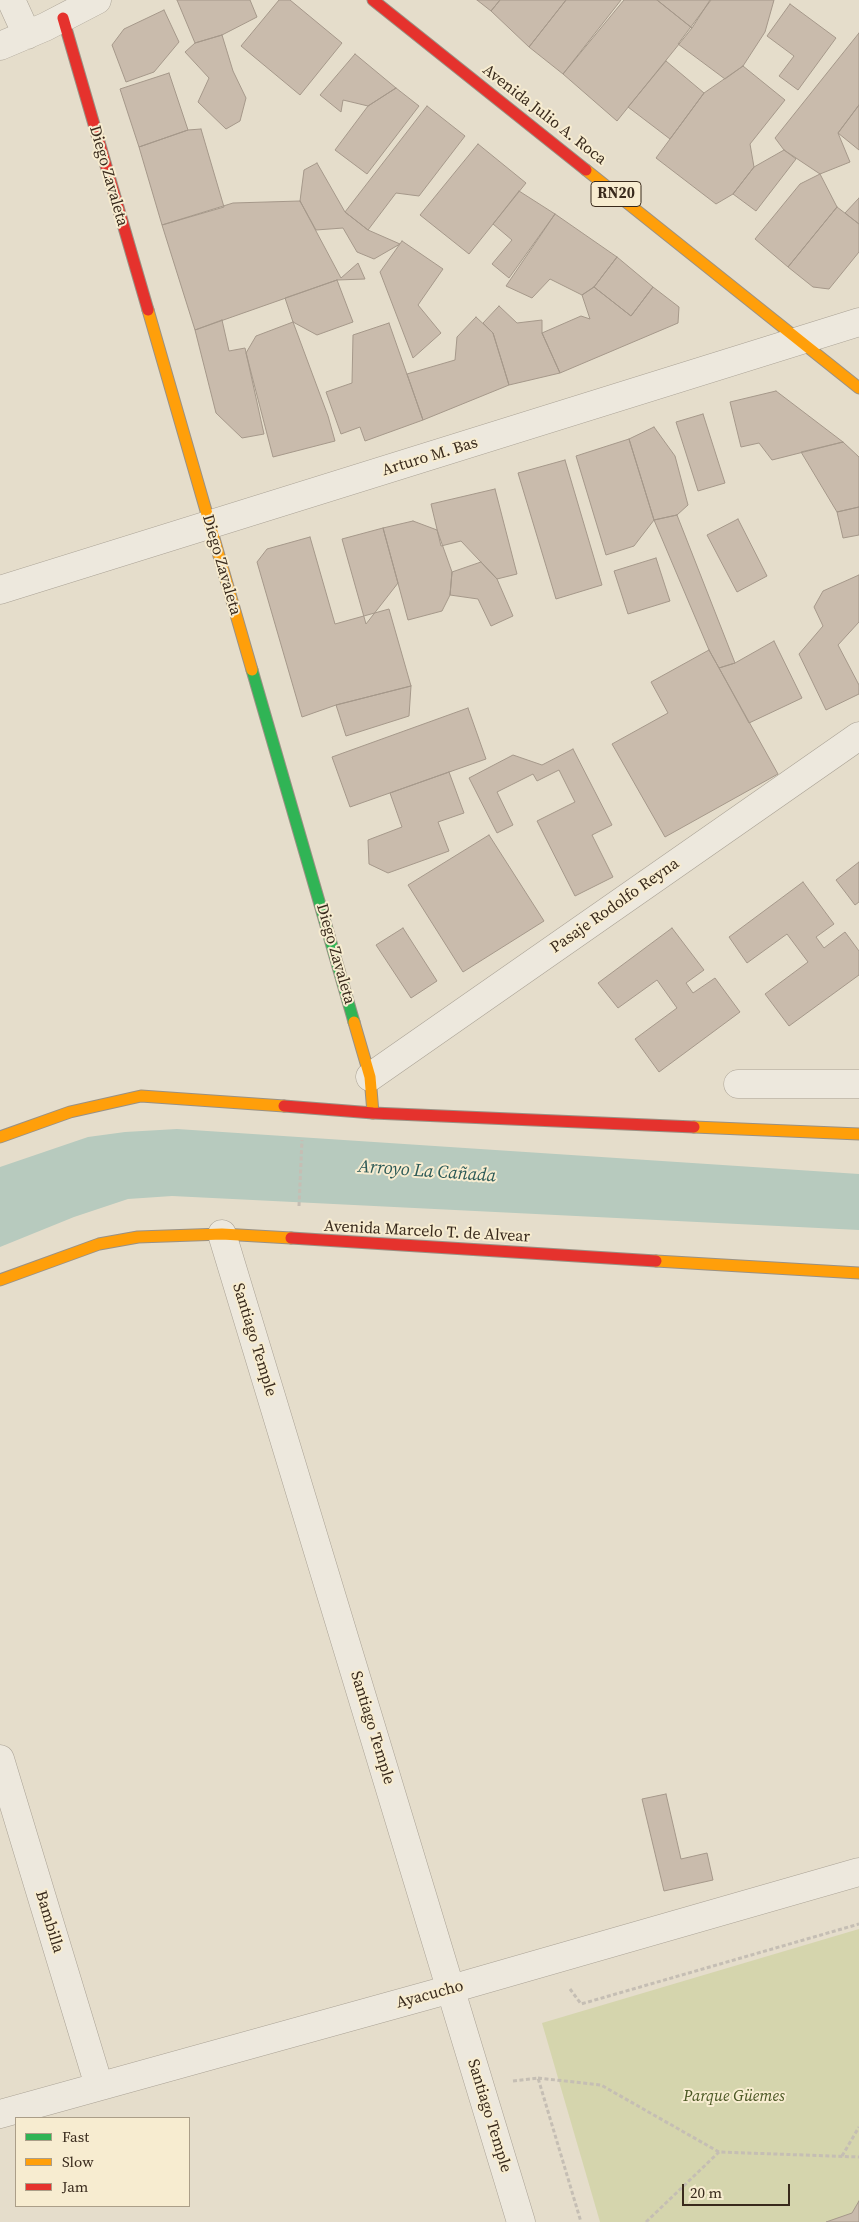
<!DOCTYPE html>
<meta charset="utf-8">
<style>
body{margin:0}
#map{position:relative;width:859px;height:2222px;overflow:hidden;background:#e5ddcb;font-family:"Source Serif 4",serif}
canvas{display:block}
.legend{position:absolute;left:15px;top:2117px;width:175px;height:90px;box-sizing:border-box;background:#f7ecd0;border:1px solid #ab9e88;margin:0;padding:6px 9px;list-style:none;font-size:15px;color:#392a1c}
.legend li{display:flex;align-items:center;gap:10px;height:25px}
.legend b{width:25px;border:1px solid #ab9e88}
.scale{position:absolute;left:682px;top:2184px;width:108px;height:22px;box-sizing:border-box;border:2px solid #392a1c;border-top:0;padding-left:6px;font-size:15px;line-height:18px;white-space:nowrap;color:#392a1c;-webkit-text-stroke:4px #f7ecd0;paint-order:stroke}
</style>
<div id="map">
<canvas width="859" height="2222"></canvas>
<ul class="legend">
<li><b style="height:6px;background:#30b455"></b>Fast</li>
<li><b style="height:6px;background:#ff9f0a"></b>Slow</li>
<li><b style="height:6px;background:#e5322d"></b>Jam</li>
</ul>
<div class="scale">20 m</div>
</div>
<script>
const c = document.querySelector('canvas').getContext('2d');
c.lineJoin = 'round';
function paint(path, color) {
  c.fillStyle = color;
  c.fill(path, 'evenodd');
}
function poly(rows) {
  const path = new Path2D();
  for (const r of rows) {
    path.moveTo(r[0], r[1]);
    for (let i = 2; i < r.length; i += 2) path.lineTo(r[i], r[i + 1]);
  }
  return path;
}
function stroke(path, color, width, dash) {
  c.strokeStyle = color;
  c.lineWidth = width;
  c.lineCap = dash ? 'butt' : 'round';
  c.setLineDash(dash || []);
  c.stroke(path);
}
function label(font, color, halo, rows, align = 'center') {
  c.font = font + ' "Source Serif 4",serif';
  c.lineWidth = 4;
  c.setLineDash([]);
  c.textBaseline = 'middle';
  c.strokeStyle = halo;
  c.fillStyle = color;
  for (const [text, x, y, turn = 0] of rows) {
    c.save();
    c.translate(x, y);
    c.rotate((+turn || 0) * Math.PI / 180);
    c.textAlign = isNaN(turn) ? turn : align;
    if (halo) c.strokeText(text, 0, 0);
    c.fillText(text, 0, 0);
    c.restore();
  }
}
paint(poly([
 [859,1929,859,2222,600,2222,542,2023]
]), '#d5d5ad');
paint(poly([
 [177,1129,859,1174,859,1230,172,1196,128,1199,74,1217,0,1247,0,1167,88,1137,125,1132]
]), '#b7cabe');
const building = poly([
 [177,0,250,0,257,17,222,35,195,43,177,0],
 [279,0,290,0,342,43,300,95,241,46,279,0],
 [477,0,500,0,491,11,477,0],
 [500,0,566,0,529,47,491,11,500,0],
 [566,0,621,0,563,74,529,47,566,0],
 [624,0,657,0,692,28,617,121,563,74,624,0],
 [657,0,710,0,692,28,657,0],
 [711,0,774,0,765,32,743,66,725,79,678,44,711,0],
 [790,4,836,38,798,90,779,76,794,56,767,36,790,4],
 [164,10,179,42,154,72,126,82,112,45,124,29,164,10],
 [859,33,859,105,838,133,850,162,820,174,784,150,775,138,859,33],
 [222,35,233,71,246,98,240,121,226,129,198,102,209,78,185,52,195,43,222,35],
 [355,54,396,88,368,106,343,100,341,112,320,95,355,54],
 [666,61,704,93,670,139,628,107,666,61],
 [743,66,785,100,750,144,754,167,733,194,716,204,656,158,704,93,743,66],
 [169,73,188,130,139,147,120,89,169,73],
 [396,88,419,106,367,174,335,150,368,106,396,88],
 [859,105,859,150,838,133,859,105],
 [427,106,465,136,419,196,396,193,368,230,345,212,427,106],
 [201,129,224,207,162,225,139,147,188,130,201,129],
 [478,144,526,183,469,254,420,215,478,144],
 [784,150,796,159,756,211,733,194,754,167,784,150],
 [317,163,345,212,368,230,400,244,374,259,357,252,343,228,316,230,300,201,304,170,317,163],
 [820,174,837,207,788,267,755,239,800,184,820,174],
 [519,191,555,214,509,278,492,264,512,240,493,224,519,191],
 [859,198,859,224,845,213,859,198],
 [300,201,341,278,358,263,365,279,337,280,195,330,162,225,233,203,300,201],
 [837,207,859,224,859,252,829,289,813,287,788,267,837,207],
 [555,214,617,257,594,287,582,295,550,279,532,298,506,286,555,214],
 [402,241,443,269,418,305,441,333,413,358,380,272,402,241],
 [617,257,653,287,631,316,594,287,617,257],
 [337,280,353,322,317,335,293,322,285,298,337,280],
 [594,287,631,316,653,287,679,307,678,323,560,373,542,333,581,316,590,319,582,295,594,287],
 [499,306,517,323,542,320,542,333,560,373,509,385,493,333,483,323,499,306],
 [476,317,493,333,509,385,423,420,407,374,455,360,457,337,476,317],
 [222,320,229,351,245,348,264,434,242,438,216,413,195,330,222,320],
 [293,322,328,416,335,441,273,457,246,353,256,336,293,322],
 [389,323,423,420,365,441,360,427,341,434,326,392,352,383,353,335,389,323],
 [776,391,843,442,772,460,759,443,741,447,730,402,776,391],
 [703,414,725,483,698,491,676,422,703,414],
 [654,427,675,456,688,505,677,515,654,520,629,439,654,427],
 [629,439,654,520,634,546,606,555,576,456,629,439],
 [843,442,859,457,859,507,837,512,801,452,843,442],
 [565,460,602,585,556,599,518,473,565,460],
 [495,489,517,574,497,579,461,541,441,546,431,504,495,489],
 [859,507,859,535,843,538,837,512,859,507],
 [677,515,735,663,719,668,709,650,654,520,677,515],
 [738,519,767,576,737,592,707,535,738,519],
 [413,521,437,530,452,572,450,595,442,611,408,620,383,528,413,521],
 [383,528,398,583,366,624,342,539,383,528],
 [310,537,335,624,389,609,411,686,336,705,302,717,257,562,267,549,310,537],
 [656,558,670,601,628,614,614,571,656,558],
 [481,562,497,579,513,616,491,626,478,599,450,595,452,572,481,562],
 [859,575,859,622,838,645,859,685,859,694,826,710,799,654,823,626,814,607,823,591,859,575],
 [774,641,802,698,749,723,719,668,735,663,774,641],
 [709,650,778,774,665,837,612,744,668,713,651,682,709,650],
 [411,686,409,716,346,736,336,705,411,686],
 [468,708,486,759,350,807,332,757,468,708],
 [573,749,612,825,592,835,613,877,575,896,537,821,575,802,559,770,537,781,533,774,497,792,513,825,497,833,469,778,513,755,542,765,573,749],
 [449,772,464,813,438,822,449,851,388,873,369,864,368,840,402,827,390,793,449,772],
 [489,835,544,921,463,972,408,885,489,835],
 [859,862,859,902,855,905,836,880,859,862],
 [803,882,834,924,816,937,824,948,845,932,859,951,859,975,789,1026,765,994,808,962,787,934,747,963,729,937,803,882],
 [403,928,437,981,411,998,376,945,403,928],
 [672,928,704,970,686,983,693,993,715,978,740,1012,659,1072,635,1039,677,1008,657,980,618,1008,598,983,672,928],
 [666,1794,681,1859,707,1853,713,1880,664,1891,642,1799,666,1794],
 [859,2201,859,2222,826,2222,852,2213,859,2201]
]);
paint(building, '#c9bbac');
stroke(building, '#a5988a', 1);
const street = poly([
 [11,0,27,35],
 [0,46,45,27,97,0],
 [0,590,859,322],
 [370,1077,859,736],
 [738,1084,859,1084],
 [222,1234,521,2222],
 [0,1759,99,2086],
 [0,2114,451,1989,859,1872]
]);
const fast = poly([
 [252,670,354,1022]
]);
const slow = poly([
 [586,170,859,388],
 [148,310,252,670],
 [354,1022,370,1077,373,1113],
 [694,1127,859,1134],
 [0,1137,70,1112,141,1096,284,1106],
 [656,1261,859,1273],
 [0,1280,99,1244,138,1237,222,1234,291,1238]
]);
const jam = poly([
 [373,0,586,170],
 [63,18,148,310],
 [284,1106,373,1113,694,1127],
 [291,1238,656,1261]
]);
stroke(street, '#aaa295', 29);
stroke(fast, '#9a9184', 13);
stroke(slow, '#9a9184', 13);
stroke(jam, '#9a9184', 13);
stroke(poly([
 [299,1206,302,1140],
 [570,1989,581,2004,859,1924],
 [538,2078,601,2085,719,2152,859,2157],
 [513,2081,538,2078,581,2222],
 [842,2156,859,2127],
 [646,2222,719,2152]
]), '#c5beb4', 3, [4, 2.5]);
stroke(street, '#ede8dd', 28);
stroke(fast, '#30b455', 11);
stroke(slow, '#ff9f0a', 11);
stroke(jam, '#e5322d', 11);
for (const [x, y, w] of [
 [616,194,50]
]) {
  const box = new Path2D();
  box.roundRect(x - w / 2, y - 12.5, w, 25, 4);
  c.fillStyle = '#f7ecd0';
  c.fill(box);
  stroke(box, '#392a1c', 1);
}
label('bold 15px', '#392a1c', null, [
 ["RN20",616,194]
]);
label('16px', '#392a1c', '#f7ecd0', [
 ["Avenida Julio A. Roca",544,115,38],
 ["Diego Zavaleta",108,176,74],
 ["Arturo M. Bas",430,457,-17],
 ["Diego Zavaleta",221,565,74],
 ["Pasaje Rodolfo Reyna",615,906,-35],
 ["Diego Zavaleta",335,954,74],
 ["Avenida Marcelo T. de Alvear",427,1232,3],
 ["Santiago Temple",254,1340,73],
 ["Santiago Temple",372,1728,73],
 ["Bambilla",49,1922,73],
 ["Ayacucho",430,1995,-15],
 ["Santiago Temple",489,2116,73]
]);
label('italic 16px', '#495622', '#f7ecd0', [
 ["Parque Güemes",734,2097]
]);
label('italic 18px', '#2b5956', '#f7ecd0', [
 ["Arroyo La Cañada",427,1172,4]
]);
</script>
